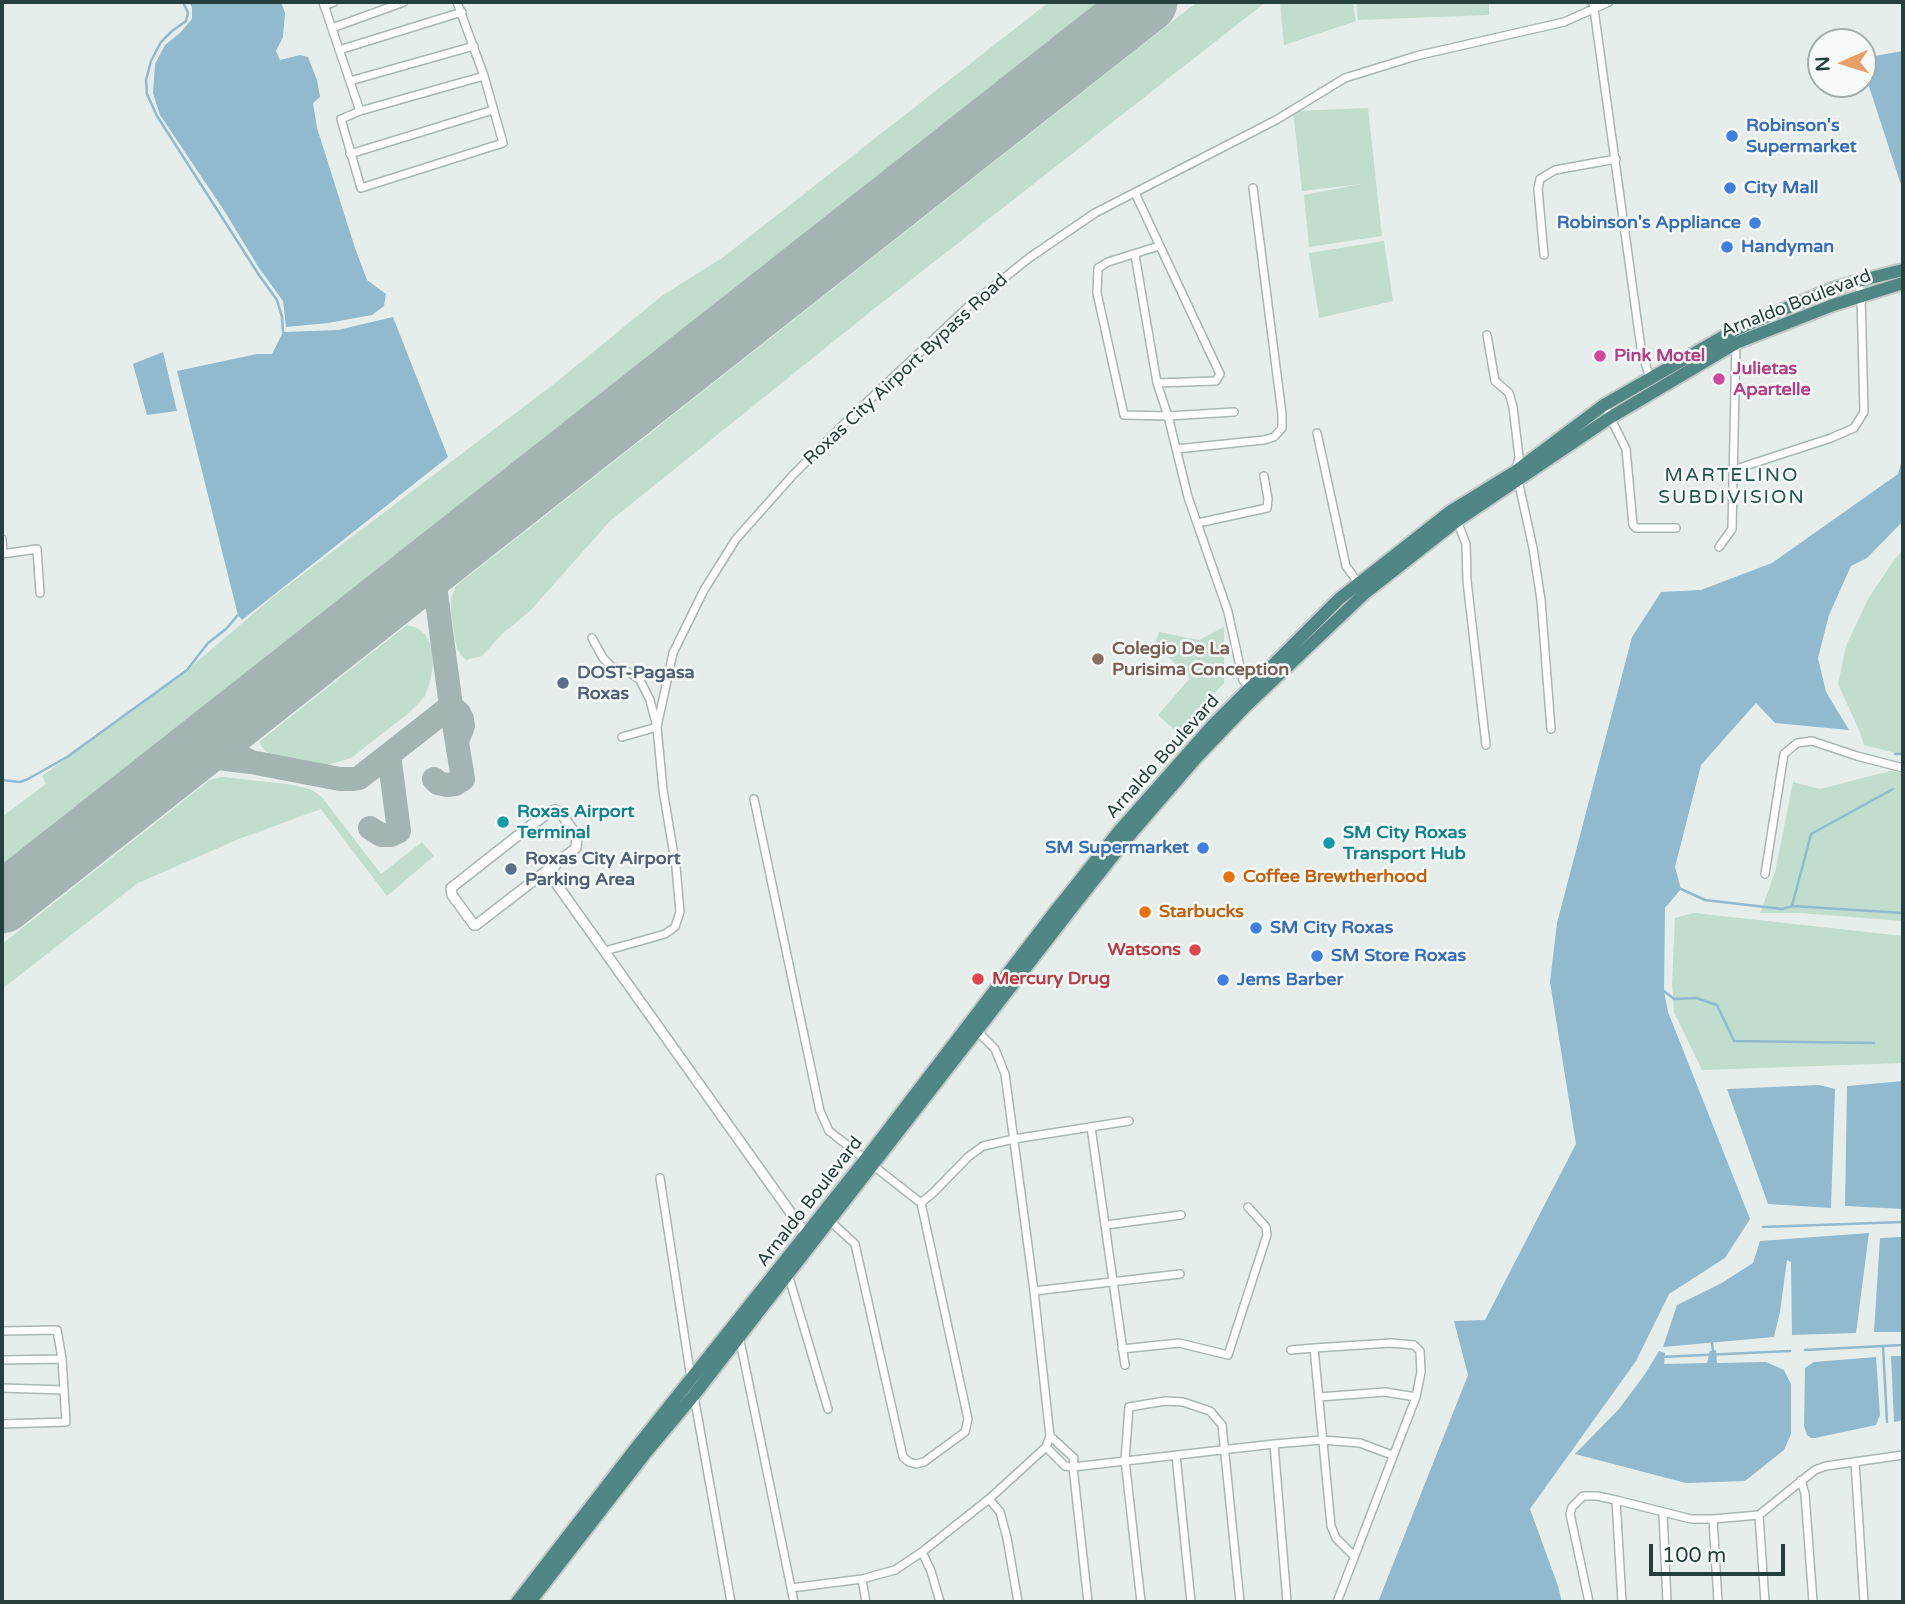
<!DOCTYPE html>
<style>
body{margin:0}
#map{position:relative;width:1905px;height:1604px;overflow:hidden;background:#e6eeec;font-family:"Varela Round",sans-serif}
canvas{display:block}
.frame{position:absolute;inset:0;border:4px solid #253f3d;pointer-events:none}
.north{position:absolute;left:1807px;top:28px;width:70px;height:70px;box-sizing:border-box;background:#f6faf9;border:2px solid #a2afae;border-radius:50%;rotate:267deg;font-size:19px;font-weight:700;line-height:28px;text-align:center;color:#253f3d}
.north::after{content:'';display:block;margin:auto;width:24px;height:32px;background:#eb9f67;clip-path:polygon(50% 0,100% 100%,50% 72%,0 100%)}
.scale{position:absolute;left:1649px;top:1544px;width:136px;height:32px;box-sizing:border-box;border:4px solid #253f3d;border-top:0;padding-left:9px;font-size:21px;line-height:24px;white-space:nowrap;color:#253f3d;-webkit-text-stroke:5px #f6faf9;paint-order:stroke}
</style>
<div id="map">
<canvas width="1905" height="1604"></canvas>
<div class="frame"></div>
<div class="north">N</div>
<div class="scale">100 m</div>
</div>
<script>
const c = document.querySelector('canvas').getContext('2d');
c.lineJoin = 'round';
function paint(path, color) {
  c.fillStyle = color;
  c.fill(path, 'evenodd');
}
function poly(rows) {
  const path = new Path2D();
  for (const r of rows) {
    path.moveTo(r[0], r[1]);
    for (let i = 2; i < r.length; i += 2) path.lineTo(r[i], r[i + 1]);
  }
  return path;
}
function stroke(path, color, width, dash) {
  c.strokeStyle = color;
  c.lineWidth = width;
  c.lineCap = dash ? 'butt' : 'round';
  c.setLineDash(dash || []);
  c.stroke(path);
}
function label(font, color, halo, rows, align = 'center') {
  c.font = font + ' "Varela Round",sans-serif';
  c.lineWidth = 5;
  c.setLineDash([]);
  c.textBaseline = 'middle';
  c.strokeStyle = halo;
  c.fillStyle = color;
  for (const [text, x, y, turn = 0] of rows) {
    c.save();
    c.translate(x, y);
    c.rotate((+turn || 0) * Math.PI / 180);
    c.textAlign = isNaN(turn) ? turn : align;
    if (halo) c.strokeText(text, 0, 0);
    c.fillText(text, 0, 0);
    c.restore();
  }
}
paint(poly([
 [1049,2,1098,2,2,865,2,817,46,784,42,776,185,672,274,596,559,380,663,295,722,258,758,230],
 [1197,2,1266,2,875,308,610,521,530,611,502,634,482,656,466,660,462,656,457,649,451,614,451,598,456,586],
 [1280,2,1353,2,1356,21,1284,45],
 [1356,2,1489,2,1489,15,1358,20],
 [1368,108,1382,236,1309,247,1304,195,1361,184,1302,191,1293,111],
 [1384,241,1393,301,1319,318,1309,253],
 [1903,549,1903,755,1864,745,1860,732,1838,684,1846,646,1868,599,1890,566],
 [407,625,417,628,425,634,432,647,433,665,430,682,425,696,410,712,351,758,328,765,309,765,286,761,269,754,261,746,260,741],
 [1224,627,1224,683,1178,733,1158,715,1190,678,1155,644,1159,632,1199,640],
 [1890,771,1903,773,1903,921,1799,913,1760,913,1775,872,1793,782,1820,789],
 [222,777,287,784,310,789,321,796,381,874,422,842,434,856,387,896,321,809,239,839,138,883,2,989,2,944,210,780],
 [1694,913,1903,936,1903,1063,1702,1070,1674,1012,1672,984,1675,918]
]), '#c0ddcd');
paint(poly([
 [189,2,281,2,285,13,283,37,276,51,280,60,300,55,308,57,317,80,320,97,313,103,317,128,355,248,367,280,386,294,384,306,372,315,328,323,286,327,283,301,259,268,225,212,160,115,153,93,155,64,165,45,180,33,192,19,192,7],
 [1903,51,1903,191,1863,68,1863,58],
 [393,317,448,457,242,620,238,615,177,371,257,354,272,354,283,332,338,330],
 [163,352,177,411,147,415,133,364],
 [1903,456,1903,521,1867,558,1851,566,1829,615,1818,658,1826,692,1849,730,1775,723,1756,703,1701,765,1675,867,1681,889,1665,908,1664,991,1668,1012,1750,1219,1725,1258,1669,1294,1636,1361,1530,1509,1558,1586,1562,1602,1378,1602,1468,1375,1454,1321,1485,1320,1576,1144,1550,982,1557,923,1632,637,1661,592,1701,590,1772,563,1898,474],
 [1903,1081,1903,1209,1845,1206,1847,1086],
 [1819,1085,1835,1089,1831,1208,1768,1204,1727,1089],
 [1869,1233,1856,1333,1792,1335,1791,1262,1787,1260,1780,1312,1774,1337,1663,1347,1677,1305,1720,1284,1753,1263,1760,1241],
 [1903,1237,1903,1332,1874,1332,1880,1238],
 [1716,1350,1717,1363,1766,1362,1784,1370,1791,1384,1791,1434,1784,1450,1745,1481,1686,1483,1575,1454,1619,1409,1645,1374,1659,1351,1665,1353,1664,1364,1707,1363,1710,1351],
 [1891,1356,1903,1356,1903,1420,1894,1422],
 [1876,1357,1880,1415,1876,1425,1815,1438,1811,1438,1807,1435,1804,1426,1805,1368,1814,1362]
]), '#91bacf');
stroke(poly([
 [183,2,188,13,186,21,172,31,161,42,151,61,146,80,147,94,157,116,259,275,277,300,282,317,283,332],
 [1895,754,1903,754],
 [2,780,20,782,28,779,67,757,187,670,208,643,226,629,238,615],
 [1681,889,1705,900,1782,909,1792,906,1811,834,1893,789],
 [1792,906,1903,913],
 [1664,991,1674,999,1696,998,1717,1005,1734,1041,1874,1043],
 [1763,1227,1903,1222],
 [1712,1343,1713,1351],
 [1883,1346,1887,1422],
 [1805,1350,1903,1345],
 [1661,1357,1790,1351]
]), '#91bacf', 2.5);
stroke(poly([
 [398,591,412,588,419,589,432,597,438,606],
 [237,718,231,731,230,739,233,749,238,755,251,762],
 [184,759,191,756,201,756,251,762,340,779,353,779,359,778,451,706,459,713,462,719,463,726,457,741],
 [434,779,438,783,447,785,455,784,463,779,451,706,434,578,436,564,446,553],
 [370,828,381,835,391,835,399,831,389,755]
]), '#a3b4b2', 24);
stroke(poly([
 [2,903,1147,2]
]), '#a3b4b2', 61);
const minor = poly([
 [323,2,360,111,341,119,361,188,503,143,484,76,457,2],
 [1593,2,1641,348,1650,379],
 [324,6,334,2],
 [332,28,404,2],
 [339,50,462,12],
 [350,81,474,46],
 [360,111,484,76],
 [350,154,493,110],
 [1135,193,1220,374,1216,381,1157,383],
 [1159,246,1108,262,1098,268,1097,293,1124,415,1168,416,1234,412],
 [1135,255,1157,383,1168,416,1188,497,1228,612,1243,680,1250,688],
 [1544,255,1538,189,1540,179,1555,170,1616,159],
 [1487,335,1495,381,1509,393,1513,407,1519,457,1516,471,1533,548,1541,600,1551,729],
 [1604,405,1626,449,1633,525,1636,528,1676,528],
 [1317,433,1346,566,1359,584],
 [1176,449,1264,440,1274,437,1282,428,1282,414,1253,188],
 [1733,470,1831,438,1854,428,1864,412,1861,295,1858,281],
 [1456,518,1466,544,1467,581,1486,745],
 [1198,523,1267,508,1268,499,1264,476],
 [2,539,3,554],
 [1719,547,1732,529,1736,342],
 [2,554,37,549,40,593],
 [592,638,603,658,612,667,627,671,640,680,650,700,656,723],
 [622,737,657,727],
 [754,799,820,1111,829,1131,921,1203,968,1419,965,1432,924,1462,916,1464,909,1462,903,1457,855,1244,829,1220],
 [1765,874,1784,754,1797,743,1812,741,1857,756,1903,768],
 [605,951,665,934,675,927,680,912,676,867,663,790,657,727,673,653,704,590,736,539,793,475,848,420,969,306,1029,258,1095,213,1276,120,1345,78,1416,56,1564,22,1609,2],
 [1091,1127,1125,1365],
 [660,1178,691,1378],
 [921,1203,934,1192,968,1157,983,1146,1014,1139,1129,1121],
 [1106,1225,1181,1215],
 [788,1274,828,1409],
 [1034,1291,1180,1274],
 [2,1331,57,1330,62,1359,66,1422,2,1424],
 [739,1336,794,1602],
 [1122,1349,1179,1343,1228,1355,1267,1235,1266,1227,1248,1207],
 [1291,1350,1314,1348],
 [2,1360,62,1359],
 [2,1388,63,1390],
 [694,1396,731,1602],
 [1319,1397,1385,1392,1416,1397],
 [1274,1444,1287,1602],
 [1046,1447,1065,1466,1073,1467,1074,1458,1050,1436],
 [1176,1455,1191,1602],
 [1855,1462,1864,1602],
 [1801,1480,1805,1494,1813,1602],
 [989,1499,1000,1512,1007,1538,1018,1602],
 [1616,1500,1622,1602],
 [1663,1513,1667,1602],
 [1759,1515,1765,1602],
 [1713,1519,1718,1602],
 [922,1552,931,1571,940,1602],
 [862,1579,866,1602],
 [791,1588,862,1579,895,1570,922,1552,989,1499,1046,1447,1050,1436,1034,1291,1005,1074,995,1049,976,1030],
 [1088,1602,1073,1467,1274,1444,1322,1440,1360,1443,1392,1455],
 [1141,1602,1125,1460,1129,1407,1165,1401,1183,1402,1210,1411,1222,1425,1240,1602],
 [1337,1602,1416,1397,1421,1372,1420,1351,1414,1345,1391,1343,1314,1348,1331,1526,1336,1538,1354,1556],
 [1589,1602,1570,1514,1572,1507,1583,1496,1597,1496,1616,1500,1691,1519,1713,1519,1759,1515,1815,1470,1826,1466,1903,1455]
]);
const tertiary = poly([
 [555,810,560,812,577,836,576,848,476,925,474,925,452,895,451,888,530,826,551,811,555,810],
 [557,863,552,870,553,879,808,1237]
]);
const trunk = poly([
 [517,1602,636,1448,865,1160,1057,909,1120,830,1212,726,1339,599,1451,511,1516,471,1604,405,1735,330,1829,290,1858,281,1903,270],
 [530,1602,644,1455,694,1395,1075,904,1128,837,1197,757,1244,708,1365,593,1458,520,1611,417,1736,343,1833,305,1903,283]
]);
stroke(minor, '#a8b6b4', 10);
stroke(tertiary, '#a8b6b4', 12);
stroke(trunk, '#c2c9c9', 16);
stroke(minor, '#fff', 7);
stroke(tertiary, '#fff', 9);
stroke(trunk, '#508683', 12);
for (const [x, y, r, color] of [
 [1732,136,7,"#3f7fe0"],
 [1730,188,7,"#3f7fe0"],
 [1755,223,7,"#3f7fe0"],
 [1727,247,7,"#3f7fe0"],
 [1600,356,7,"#d1479c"],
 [1719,379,7,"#d1479c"],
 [1098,659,7,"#8d6e63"],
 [563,683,7,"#5c6f8a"],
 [503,822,7,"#0f9aa8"],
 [1329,843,7,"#0f9aa8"],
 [1203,848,7,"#3f7fe0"],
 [511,869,7,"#5c6f8a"],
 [1229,877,7,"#e8710a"],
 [1145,912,7,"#e8710a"],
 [1256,928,7,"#3f7fe0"],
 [1195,950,7,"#e0444e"],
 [1317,956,7,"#3f7fe0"],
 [978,979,7,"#e0444e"],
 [1223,980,7,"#3f7fe0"]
]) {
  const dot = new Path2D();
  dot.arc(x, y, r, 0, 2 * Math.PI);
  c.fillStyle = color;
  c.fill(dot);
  stroke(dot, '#f6faf9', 2.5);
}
label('bold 18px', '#366cbe', '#f6faf9', [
 ["Robinson's",1746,126],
 ["Supermarket",1746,147],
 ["City Mall",1744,188],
 ["Robinson's Appliance",1741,223,"right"],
 ["Handyman",1741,247],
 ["SM Supermarket",1189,848,"right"],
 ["SM City Roxas",1270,928],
 ["SM Store Roxas",1331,956],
 ["Jems Barber",1237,980]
], 'left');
label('18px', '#253f3d', '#f6faf9', [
 ["Arnaldo Boulevard",1796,304,-21],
 ["Roxas City Airport Bypass Road",906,370,-43],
 ["Arnaldo Boulevard",1163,757,-48],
 ["Arnaldo Boulevard",810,1202,-52]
]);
label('bold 18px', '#b23c85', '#f6faf9', [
 ["Pink Motel",1614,356],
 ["Julietas",1733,369],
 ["Apartelle",1733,390]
], 'left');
label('bold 18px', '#785e54', '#f6faf9', [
 ["Colegio De La",1112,649],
 ["Purisima Conception",1112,670]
], 'left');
label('bold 18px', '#4e5e75', '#f6faf9', [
 ["DOST-Pagasa",577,673],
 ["Roxas",577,694],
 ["Roxas City Airport",525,859],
 ["Parking Area",525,880]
], 'left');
label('bold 18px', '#0d838f', '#f6faf9', [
 ["Roxas Airport",517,812],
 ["Terminal",517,833],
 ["SM City Roxas",1343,833],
 ["Transport Hub",1343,854]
], 'left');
label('bold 18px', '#c56008', '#f6faf9', [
 ["Coffee Brewtherhood",1243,877],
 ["Starbucks",1159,912]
], 'left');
label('bold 18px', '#be3a42', '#f6faf9', [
 ["Watsons",1181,950],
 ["Mercury Drug",992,979,"left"]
], 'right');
c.letterSpacing = '2px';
label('19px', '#22514e', '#f6faf9', [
 ["MARTELINO",1732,476],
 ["SUBDIVISION",1732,498]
]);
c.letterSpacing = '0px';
</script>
